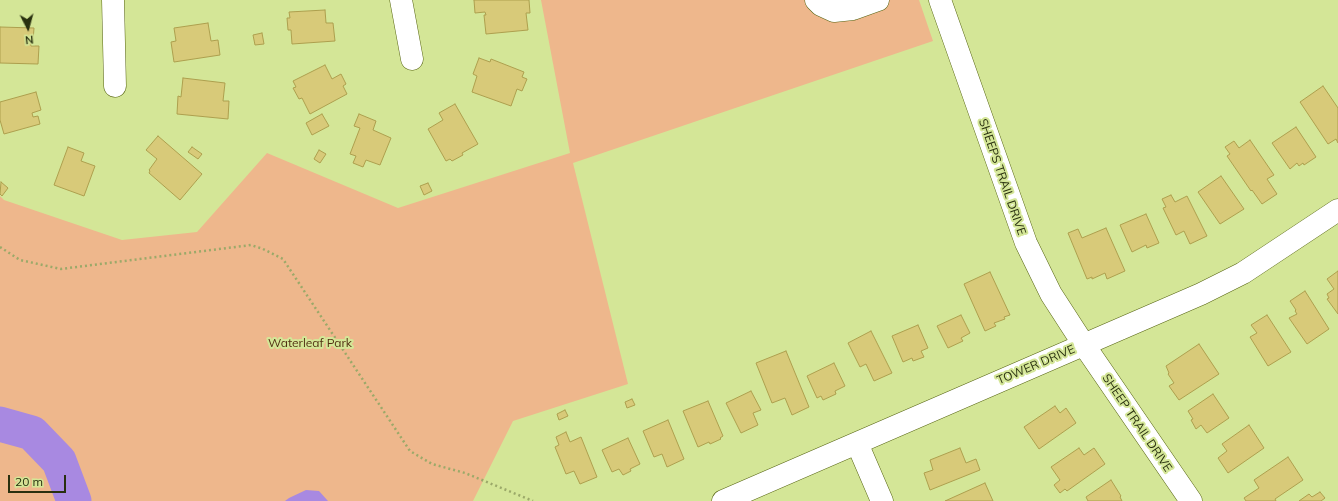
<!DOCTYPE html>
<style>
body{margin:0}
#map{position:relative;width:1338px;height:501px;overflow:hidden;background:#d4e697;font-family:Mulish,sans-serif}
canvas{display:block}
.north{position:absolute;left:8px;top:8px;width:40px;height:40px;-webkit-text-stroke:3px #d4e697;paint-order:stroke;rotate:174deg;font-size:11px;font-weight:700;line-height:16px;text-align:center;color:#29300f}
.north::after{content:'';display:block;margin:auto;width:14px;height:18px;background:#29300f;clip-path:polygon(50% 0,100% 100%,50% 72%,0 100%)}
.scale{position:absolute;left:8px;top:475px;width:58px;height:18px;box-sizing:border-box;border:2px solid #29300f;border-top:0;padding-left:5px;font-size:12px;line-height:14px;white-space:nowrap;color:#29300f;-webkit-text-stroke:3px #d4e697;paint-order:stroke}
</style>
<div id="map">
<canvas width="1338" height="501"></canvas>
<div class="north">N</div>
<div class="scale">20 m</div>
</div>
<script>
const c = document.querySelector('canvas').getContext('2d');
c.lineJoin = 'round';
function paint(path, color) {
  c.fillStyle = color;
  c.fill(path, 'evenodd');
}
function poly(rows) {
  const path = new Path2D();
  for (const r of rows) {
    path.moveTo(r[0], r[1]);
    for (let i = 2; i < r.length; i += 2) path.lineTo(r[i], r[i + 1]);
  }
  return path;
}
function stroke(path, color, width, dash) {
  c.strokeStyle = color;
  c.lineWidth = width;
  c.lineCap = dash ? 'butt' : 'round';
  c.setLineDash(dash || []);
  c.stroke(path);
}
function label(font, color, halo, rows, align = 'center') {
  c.font = font + ' Mulish,sans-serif';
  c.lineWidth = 4;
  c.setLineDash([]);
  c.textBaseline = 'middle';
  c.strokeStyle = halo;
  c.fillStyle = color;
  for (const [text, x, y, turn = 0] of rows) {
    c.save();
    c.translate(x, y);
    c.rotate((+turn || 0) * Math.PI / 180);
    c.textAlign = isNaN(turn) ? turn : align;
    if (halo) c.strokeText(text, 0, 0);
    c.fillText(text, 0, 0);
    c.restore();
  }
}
paint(poly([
 [541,0,919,0,933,41,573,163,628,384,513,421,473,501,0,501,0,196,4,200,122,240,197,232,267,153,398,208,570,153]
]), '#eeb78c');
paint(poly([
 [306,490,319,491,328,501,285,501,289,498]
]), '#a889e1');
stroke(poly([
 [0,424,32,433,59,461,74,501]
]), '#a889e1', 35);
const building = poly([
 [474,0,529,0,530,13,526,13,528,30,486,34,484,15,486,15,485,12,475,13,474,0],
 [325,10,326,23,333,23,335,41,292,44,291,30,288,30,287,18,290,18,289,12,325,10],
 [208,23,211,41,218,40,220,55,174,62,171,42,176,41,174,28,208,23],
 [0,27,34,28,33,41,31,40,31,46,39,46,38,64,0,63,0,27],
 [262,33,264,44,255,45,253,35,262,33],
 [479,58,490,62,491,59,524,72,522,77,527,79,522,91,517,89,511,106,472,92,477,76,473,74,479,58],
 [325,65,332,79,341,74,346,84,343,86,347,94,310,114,302,98,299,99,293,88,296,87,293,81,325,65],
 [183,78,225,83,223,101,229,101,228,119,177,114,178,96,181,97,183,78],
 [1323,86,1338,108,1338,143,1336,139,1328,144,1300,102,1323,86],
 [36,92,41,110,32,113,33,117,38,116,40,124,4,134,0,120,0,102,36,92],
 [455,104,478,144,462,153,463,155,452,161,450,159,446,161,428,129,443,120,439,113,455,104],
 [322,114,329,126,312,135,306,123,322,114],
 [359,114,376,121,373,130,391,138,380,165,366,160,363,167,353,163,356,156,350,154,360,128,354,126,359,114],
 [1296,127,1316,157,1304,165,1303,163,1299,166,1297,163,1290,169,1272,143,1296,127],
 [158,136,202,174,180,200,149,173,150,171,149,170,157,159,146,150,158,136],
 [1250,140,1274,175,1267,179,1277,194,1262,204,1252,190,1251,191,1227,156,1230,154,1225,147,1234,141,1239,148,1250,140],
 [68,147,84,153,81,161,95,166,84,196,54,185,68,147],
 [192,147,202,154,198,159,188,152,192,147],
 [319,150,326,154,320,163,314,159,319,150],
 [1221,176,1244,209,1220,224,1198,192,1221,176],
 [1,182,8,188,2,196,0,194,1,182],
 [428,183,432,191,424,195,420,186,428,183],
 [1171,195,1175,202,1187,196,1207,236,1190,244,1184,231,1176,235,1163,208,1166,207,1162,199,1171,195],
 [1146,214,1159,243,1147,248,1146,245,1132,252,1120,225,1146,214],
 [1106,228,1125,271,1107,279,1105,273,1092,279,1092,277,1087,279,1068,233,1078,229,1082,238,1106,228],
 [1338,271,1338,314,1327,299,1329,298,1327,294,1334,289,1327,279,1338,271],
 [990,272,1010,315,1004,317,1005,319,994,323,996,326,985,331,964,284,990,272],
 [1305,291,1329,329,1307,344,1289,318,1297,314,1295,311,1296,310,1290,301,1305,291],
 [961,315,970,333,961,338,963,341,948,348,937,326,961,315],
 [1267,315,1291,352,1268,366,1250,337,1257,333,1251,325,1267,315],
 [918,325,928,348,921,351,924,357,913,361,912,358,903,362,892,336,918,325],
 [871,331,892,373,874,381,866,364,860,367,848,343,871,331],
 [1199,344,1219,374,1179,400,1169,386,1174,383,1168,374,1169,373,1166,366,1199,344],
 [786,351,809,407,792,415,785,398,772,403,756,363,786,351],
 [834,363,845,386,835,391,836,394,823,400,821,396,817,398,807,376,834,363],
 [751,391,761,410,753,413,758,425,741,433,726,403,751,391],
 [1213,394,1229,418,1207,433,1201,425,1196,429,1191,420,1193,419,1188,411,1213,394],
 [632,399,635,405,627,408,625,402,632,399],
 [708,401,723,436,720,438,721,439,710,444,709,442,698,447,683,411,708,401],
 [1055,406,1060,413,1066,408,1076,423,1039,449,1024,427,1055,406],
 [565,410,568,416,559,420,557,414,565,410],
 [668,420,684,459,667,467,662,454,654,457,643,431,668,420],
 [1249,425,1264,448,1228,473,1218,458,1227,451,1222,444,1249,425],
 [566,432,570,442,581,437,597,477,580,484,574,471,566,474,555,447,559,445,556,437,566,432],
 [628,438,640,464,630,469,631,471,623,475,619,469,612,472,602,450,628,438],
 [960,448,966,463,976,459,980,470,930,490,924,473,933,470,930,460,960,448],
 [1079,448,1084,455,1094,448,1105,464,1067,491,1065,489,1060,493,1054,485,1060,480,1051,467,1079,448],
 [1288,457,1303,480,1275,499,1276,501,1246,501,1244,498,1259,488,1254,480,1288,457],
 [1111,480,1121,496,1120,497,1122,501,1088,501,1086,497,1111,480],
 [985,483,993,501,945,501,985,483],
 [1320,492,1325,498,1321,501,1299,501,1309,494,1312,497,1320,492]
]);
paint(building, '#d8ca79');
stroke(building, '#ad9f4e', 1);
const minor = poly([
 [113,0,115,86],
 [401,0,412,59],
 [816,0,821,5,834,11,853,9,878,0],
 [940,0,1026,243,1051,294,1084,345,1191,501],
 [857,443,882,501],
 [723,501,1201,294,1243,273,1338,210]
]);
stroke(minor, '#566412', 23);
stroke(poly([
 [0,247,20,260,61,269,251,245,263,249,283,259,410,451,432,464,465,473,533,501]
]), '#9ba969', 2.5, [2, 3]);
stroke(minor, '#fff', 22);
label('12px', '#29300f', '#d4e697', [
 ["SHEEPS TRAIL DRIVE",1002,177,71],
 ["TOWER DRIVE",1036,365,-23],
 ["SHEEP TRAIL DRIVE",1137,423,56]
]);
label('12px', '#513013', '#d4e697', [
 ["Waterleaf Park",310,343]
]);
</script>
